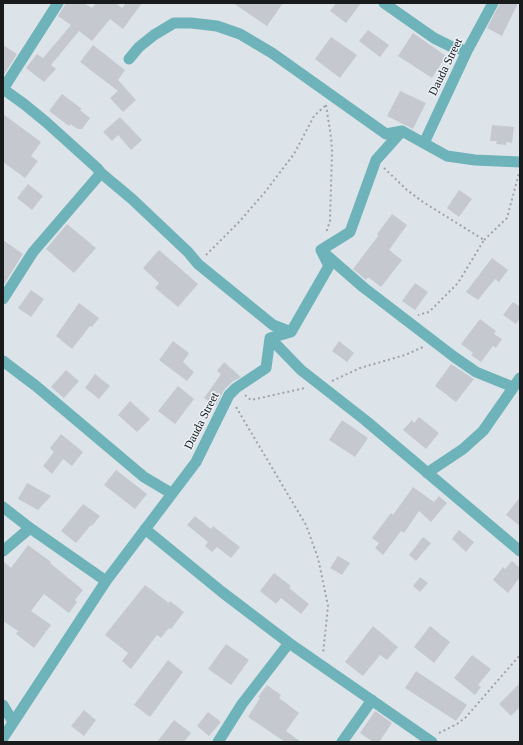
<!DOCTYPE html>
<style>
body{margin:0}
#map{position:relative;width:523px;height:745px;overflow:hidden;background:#dde4e9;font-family:Georgia,serif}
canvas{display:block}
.frame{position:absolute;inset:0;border:4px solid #181a1c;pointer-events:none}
</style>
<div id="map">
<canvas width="523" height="745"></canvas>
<div class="frame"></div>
</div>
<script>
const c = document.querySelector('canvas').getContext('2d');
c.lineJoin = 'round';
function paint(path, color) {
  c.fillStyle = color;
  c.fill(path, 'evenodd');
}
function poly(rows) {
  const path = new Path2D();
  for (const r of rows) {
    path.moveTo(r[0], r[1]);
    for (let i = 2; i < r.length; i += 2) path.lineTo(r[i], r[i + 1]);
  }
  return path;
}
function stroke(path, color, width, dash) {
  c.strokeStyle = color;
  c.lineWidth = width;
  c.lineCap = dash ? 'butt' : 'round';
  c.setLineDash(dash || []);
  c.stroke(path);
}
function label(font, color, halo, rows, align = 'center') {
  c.font = font + ' Georgia,serif';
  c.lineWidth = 3;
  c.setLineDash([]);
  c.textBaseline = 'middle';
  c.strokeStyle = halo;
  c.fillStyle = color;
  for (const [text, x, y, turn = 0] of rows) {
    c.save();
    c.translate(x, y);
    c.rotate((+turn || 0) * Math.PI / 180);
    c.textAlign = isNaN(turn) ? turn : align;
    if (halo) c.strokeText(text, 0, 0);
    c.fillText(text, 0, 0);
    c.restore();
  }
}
paint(poly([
 [66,3,84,3,92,8,96,3,116,3,122,8,126,3,142,3,123,29,110,19,92,41,79,31,51,65,56,69,44,82,26,68,37,54,43,58,71,25,58,16],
 [233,3,283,3,267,26],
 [336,3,361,3,346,23,330,11],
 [500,3,518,3,502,36,487,28],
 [368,30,389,45,380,57,359,41],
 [413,33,446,56,432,78,398,56],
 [331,37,357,55,340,78,315,59],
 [3,45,17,54,3,76],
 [93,45,125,70,118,80,136,100,123,112,110,98,118,91,80,62],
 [400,91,426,103,413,129,387,116],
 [62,94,82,109,80,110,90,118,82,129,78,129,70,124,69,126,49,111],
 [3,114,41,142,31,156,38,161,25,178,3,162],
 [120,117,142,140,131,150,118,135,112,141,103,132],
 [492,125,514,127,512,143,506,142,506,145,496,144,497,141,490,141],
 [28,184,43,196,32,210,17,198],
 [459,190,472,199,459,217,447,208],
 [392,214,407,225,389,250,402,260,381,287,368,277,366,280,353,269,378,236,377,234],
 [67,224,96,248,74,273,46,249],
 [3,240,23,254,3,286],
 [159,250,198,284,178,307,155,288,159,283,143,268],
 [492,258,508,270,499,282,495,279,478,300,466,292],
 [415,283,428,292,415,310,402,301],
 [31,290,44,299,31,317,18,308],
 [513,302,520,307,520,318,516,324,503,315],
 [79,303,99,318,92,327,90,326,72,349,56,336],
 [480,319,496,331,494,334,502,339,496,348,493,346,481,362,471,355,473,353,461,344],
 [173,341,189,353,183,362,194,372,187,381,159,360],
 [339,341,354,353,347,362,332,351],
 [224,362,241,377,232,382,224,390,216,406,204,398,221,374,217,371],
 [451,364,474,379,456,402,435,386],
 [66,370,79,381,64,398,51,387],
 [95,374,110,386,99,399,85,388],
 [178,386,194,399,175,424,158,411],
 [130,401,150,419,137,432,118,415],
 [419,417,439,433,426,449,403,430,412,420,414,423],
 [342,420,368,438,355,457,329,440],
 [61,434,83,452,72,466,63,459,52,474,43,466,54,452,50,448],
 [116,470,147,494,135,509,104,485],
 [27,483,51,496,38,510,18,499],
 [413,487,434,502,439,496,447,503,431,522,419,511,404,533,401,531,383,555,375,548,379,543,372,538,391,513,393,515],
 [520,497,520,526,506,515],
 [83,504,100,516,92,526,91,525,76,543,61,531],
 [195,516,211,529,213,526,240,547,231,558,217,547,212,552,205,546,208,542,187,525],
 [459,530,474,542,466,552,452,539],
 [423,537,431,543,416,561,409,555],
 [28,545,51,562,50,563,83,590,75,600,77,602,69,613,44,594,31,611,51,625,34,648,16,634,18,631,3,621,3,561,11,568],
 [338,556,350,563,342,575,330,568],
 [512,561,520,568,520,577,508,593,493,580,503,567,505,569],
 [274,573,291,586,289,588,309,604,301,614,281,598,276,604,260,591],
 [420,577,428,583,420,592,413,586],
 [145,585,169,603,170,601,184,612,171,629,169,628,161,638,157,635,131,669,122,661,128,653,105,635],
 [373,626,398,647,387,660,380,655,363,676,345,662],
 [430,626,450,642,434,663,414,647],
 [226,644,249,660,231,685,208,669],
 [472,655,491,669,478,685,481,687,475,695,454,678],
 [168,660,183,672,150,717,134,705],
 [416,671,467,705,456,721,405,688],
 [520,683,520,707,511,716,499,704],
 [267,685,281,695,279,698,299,713,286,731,301,742,285,742,248,717,260,698,258,697],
 [84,710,96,720,84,736,71,726],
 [375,711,392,723,379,742,373,742,360,733],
 [208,712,221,722,209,736,197,726],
 [174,720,191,733,184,742,157,742]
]), '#c5c8cf');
stroke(poly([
 [326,105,331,137,332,151,330,221,326,233],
 [384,168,407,190,423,202,484,240,458,283,429,312,418,315],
 [484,240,507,218,519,173],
 [206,255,239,222,265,192,294,154,314,116,325,106],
 [332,381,360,368,405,355,423,347],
 [245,395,251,400,305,388],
 [236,407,306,525,318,558,328,606,323,654],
 [439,733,457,724,466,717,520,655]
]), '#9ea3a7', 2, [2, 3]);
stroke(poly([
 [384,3,434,38,452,47,467,51],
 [129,59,139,47,154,35,174,23,191,23,217,26,240,34,272,53,386,134,402,131,447,156,475,160,520,162],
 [3,89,24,104,46,122,97,168,101,173,132,199,188,252,198,264,273,325,291,332],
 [3,89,58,3],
 [424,143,467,51,493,3],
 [324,253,363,287,453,356,476,372,513,387],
 [3,299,33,252,101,173],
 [270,338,301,370,365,420,520,551],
 [3,361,36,386,144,477,171,493],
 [427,473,463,449,483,431,520,378],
 [3,507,30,528,106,581],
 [145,529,222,592,289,643,432,742],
 [3,551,30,528],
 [3,705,13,722],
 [3,738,106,581,196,462,229,395,236,388,266,368,270,338,291,332,329,266,321,250,350,232,376,160,402,131],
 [218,742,242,704,289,643],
 [342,742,372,700]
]), '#6eb3b9', 11);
label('12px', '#181a1c', '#eaf1f6', [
 ["Dauda Street",446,67,-64],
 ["Dauda Street",202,421,-63]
]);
</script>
